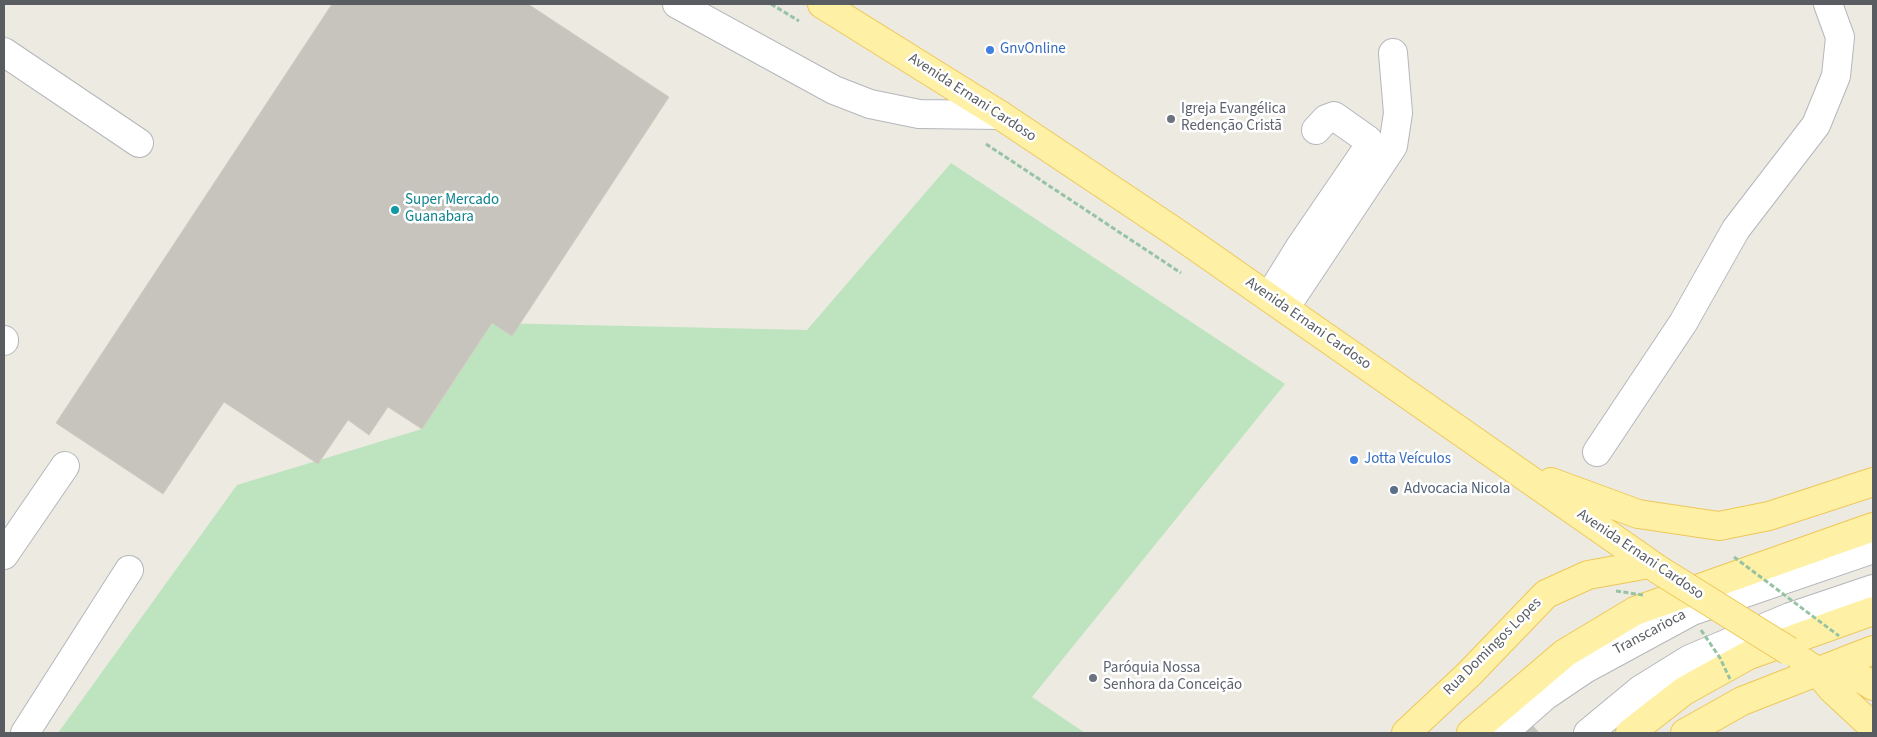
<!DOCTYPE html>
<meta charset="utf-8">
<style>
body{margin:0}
#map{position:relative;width:1877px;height:737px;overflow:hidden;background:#eceae1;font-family:"Source Sans 3",sans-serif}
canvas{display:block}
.frame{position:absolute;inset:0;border:5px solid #595d62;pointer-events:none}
</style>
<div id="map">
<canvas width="1877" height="737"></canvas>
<div class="frame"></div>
</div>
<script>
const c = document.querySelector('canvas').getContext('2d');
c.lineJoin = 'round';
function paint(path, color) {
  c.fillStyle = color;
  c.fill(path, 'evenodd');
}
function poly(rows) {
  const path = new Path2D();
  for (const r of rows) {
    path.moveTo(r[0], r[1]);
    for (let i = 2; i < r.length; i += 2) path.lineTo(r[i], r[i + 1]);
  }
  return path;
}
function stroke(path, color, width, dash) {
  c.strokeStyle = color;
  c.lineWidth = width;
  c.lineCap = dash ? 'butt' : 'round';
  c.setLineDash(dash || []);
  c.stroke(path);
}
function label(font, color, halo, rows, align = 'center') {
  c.font = font + ' "Source Sans 3",sans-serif';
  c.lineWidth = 5;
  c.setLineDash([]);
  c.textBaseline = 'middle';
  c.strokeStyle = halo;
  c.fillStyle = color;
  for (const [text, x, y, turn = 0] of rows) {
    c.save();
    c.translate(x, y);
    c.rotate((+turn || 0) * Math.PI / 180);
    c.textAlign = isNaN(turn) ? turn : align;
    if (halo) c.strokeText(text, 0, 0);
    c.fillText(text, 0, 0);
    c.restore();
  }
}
paint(poly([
 [951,163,1285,384,1032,697,1085,733,58,733,237,485,422,429,492,323,807,330]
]), '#bde4be');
const building = poly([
 [332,4,528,4,669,97,512,336,492,323,422,429,388,407,369,435,348,420,318,464,224,402,163,494,56,423,332,4],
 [1524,715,1539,733,1504,733,1524,715]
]);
paint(building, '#c7c4be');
stroke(building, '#d1ccbf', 1);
const minor = poly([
 [677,4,834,90,870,104,919,114,1000,115],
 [4,52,139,143],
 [1269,297,1300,247,1367,149,1368,140,1334,116,1326,119,1316,130],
 [1285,308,1393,146,1398,113,1393,53],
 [4,340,4,341],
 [1597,452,1683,323,1736,229,1816,125,1836,76,1840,37,1828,4],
 [4,555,65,466],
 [25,733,129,570],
 [1503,733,1545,696,1585,669,1692,611,1873,549],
 [1588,733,1640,690,1690,659,1790,617,1873,589]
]);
const major = poly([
 [822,4,1000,115,1178,234,1659,570],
 [1551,482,1638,514,1719,526,1769,516,1873,482],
 [1803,662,1818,672,1832,689,1873,727],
 [1819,672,1842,673,1862,679,1873,686],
 [1406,733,1469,674,1546,594,1588,575,1649,564],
 [1471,733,1565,653,1635,611,1873,527],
 [1630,733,1684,691,1749,655,1873,611],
 [1685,733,1742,701,1873,650]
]);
stroke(minor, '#b4b7bb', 30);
stroke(major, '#efc758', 30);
stroke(poly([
 [771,4,799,21],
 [986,144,1181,273]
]), '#95c3a3', 3, [5, 2.5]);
stroke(minor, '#fff', 28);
stroke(major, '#fef1a5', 28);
const majorBridge = poly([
 [1659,570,1789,651]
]);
stroke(majorBridge, '#efc758', 30, []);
stroke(poly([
 [1734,557,1839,636],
 [1616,591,1643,595],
 [1701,630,1720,658,1730,679]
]), '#95c3a3', 3, [5, 2.5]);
stroke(majorBridge, '#fef1a5', 28);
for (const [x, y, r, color] of [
 [990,50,5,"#3f7fe0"],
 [1171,119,5,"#6b7280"],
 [395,210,5,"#0f9aa8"],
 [1354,460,5,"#3f7fe0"],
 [1394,490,5,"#5c6f8a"],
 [1093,678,5,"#6b7280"]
]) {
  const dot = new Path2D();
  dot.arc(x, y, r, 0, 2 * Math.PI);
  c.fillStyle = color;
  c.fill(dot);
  stroke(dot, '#fff', 2);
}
label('15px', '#366cbe', '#fff', [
 ["GnvOnline",1000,50],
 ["Jotta Veículos",1364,460]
], 'left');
label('15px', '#595d62', '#fff', [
 ["Avenida Ernani Cardoso",972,98,33],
 ["Avenida Ernani Cardoso",1308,324,35],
 ["Avenida Ernani Cardoso",1640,555,34],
 ["Transcarioca",1650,633,-28],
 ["Rua Domingos Lopes",1493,647,-45]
]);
label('15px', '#5b616d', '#fff', [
 ["Igreja Evangélica",1181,110],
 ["Redenção Cristã",1181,127],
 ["Paróquia Nossa",1103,669],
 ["Senhora da Conceição",1103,686]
], 'left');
label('15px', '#0d838f', '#fff', [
 ["Super Mercado",405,201],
 ["Guanabara",405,218]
], 'left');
label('15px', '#4e5e75', '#fff', [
 ["Advocacia Nicola",1404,490]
], 'left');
</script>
